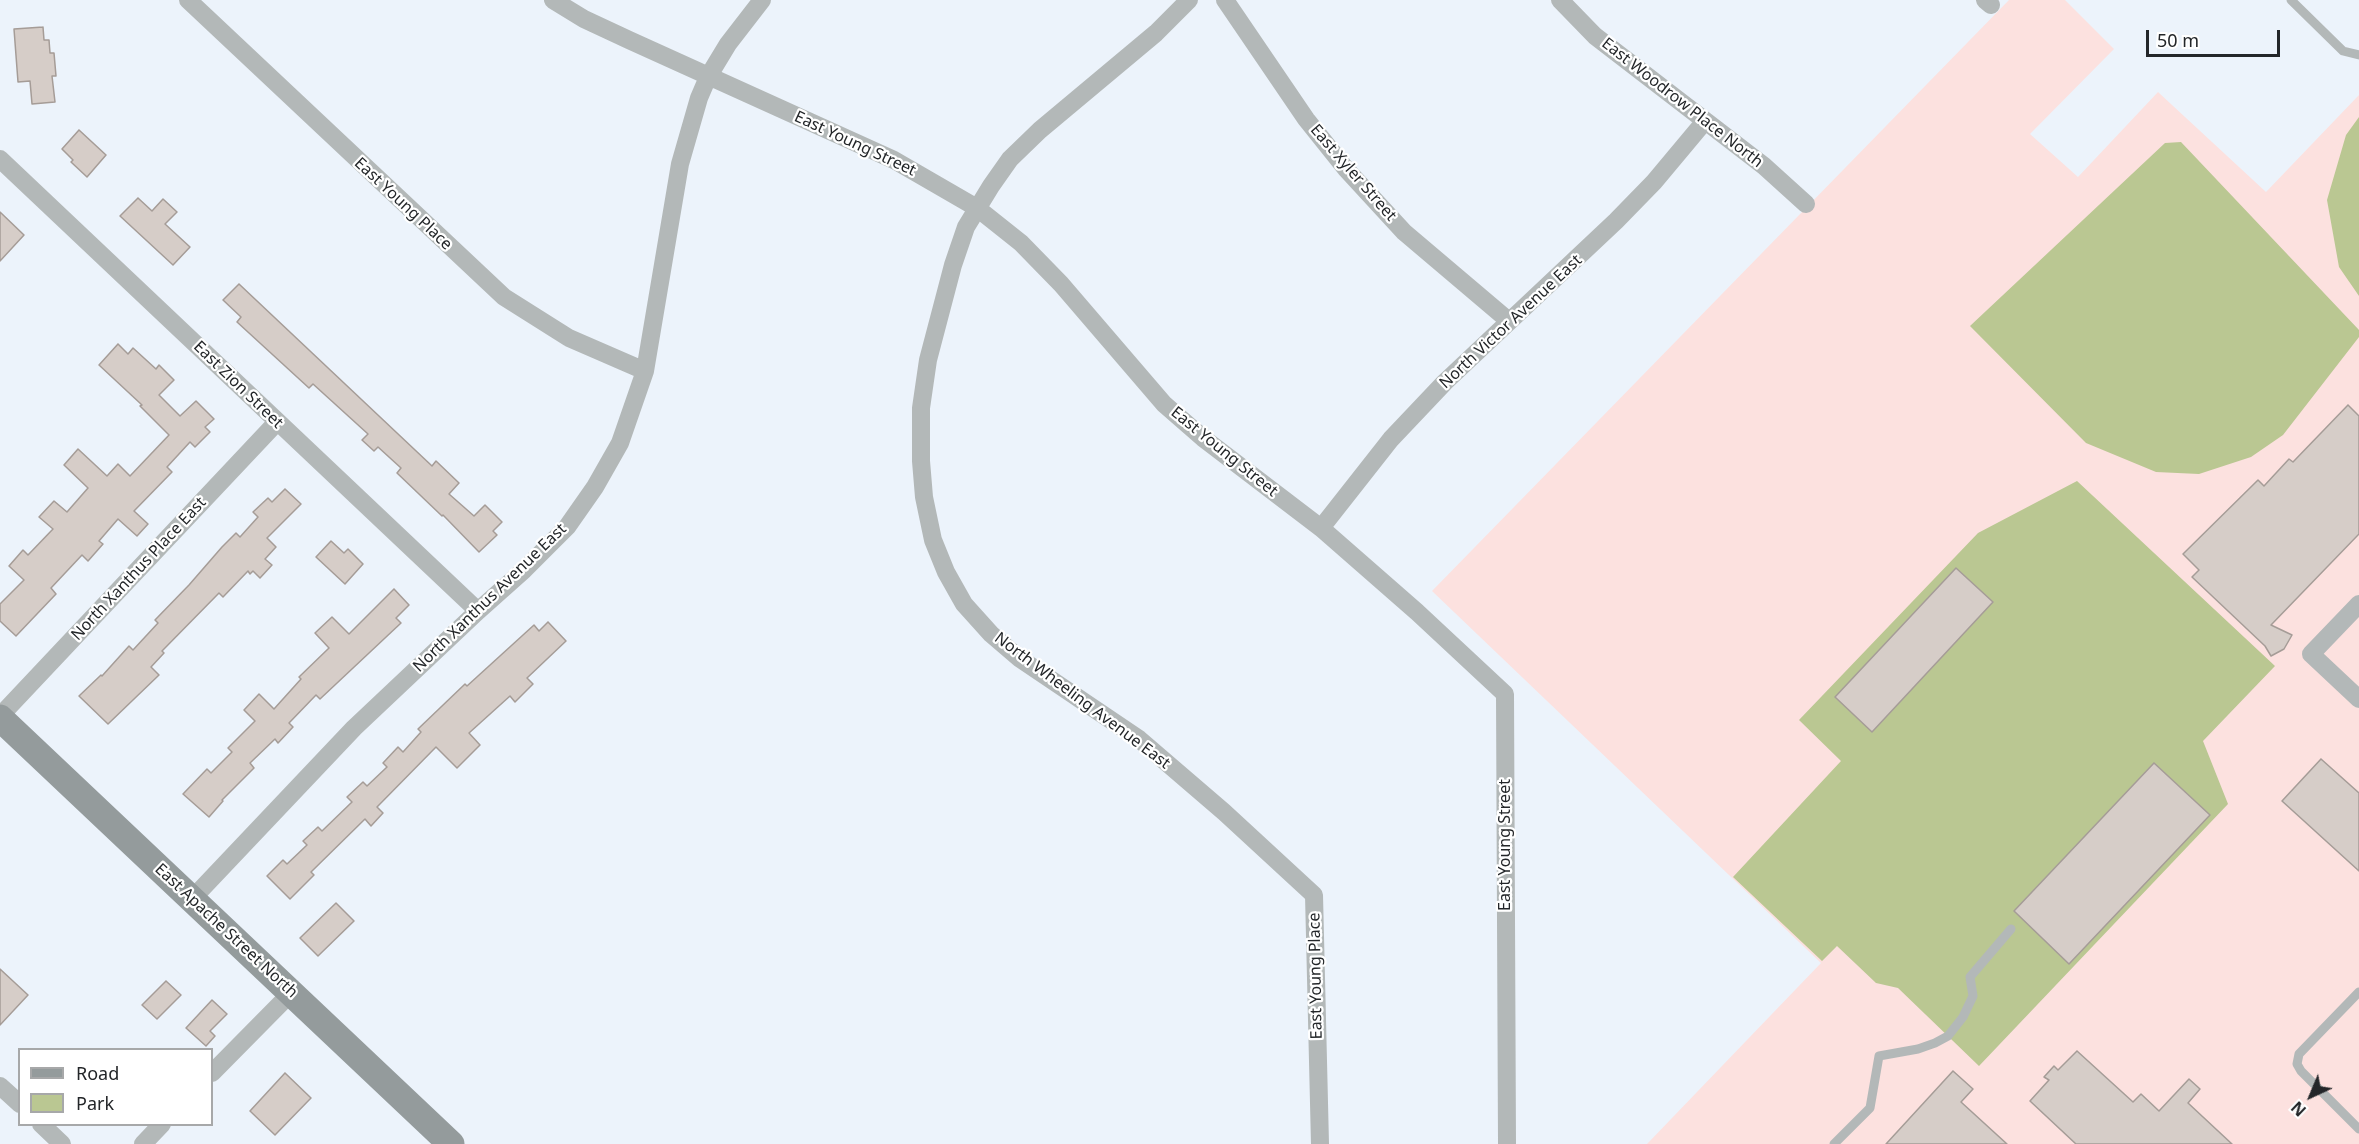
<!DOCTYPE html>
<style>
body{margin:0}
#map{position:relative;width:2359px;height:1144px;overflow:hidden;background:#ecf3fb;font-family:"Noto Sans",sans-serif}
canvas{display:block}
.legend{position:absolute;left:18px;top:1048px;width:195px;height:78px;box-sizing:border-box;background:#fff;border:2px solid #a7a8a9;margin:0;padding:8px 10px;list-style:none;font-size:18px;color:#232629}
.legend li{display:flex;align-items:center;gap:12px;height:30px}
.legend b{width:30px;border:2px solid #a7a8a9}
.north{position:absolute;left:2281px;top:1066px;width:60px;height:60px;-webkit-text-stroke:4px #fff;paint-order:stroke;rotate:224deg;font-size:16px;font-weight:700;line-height:24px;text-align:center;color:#232629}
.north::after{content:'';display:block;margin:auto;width:21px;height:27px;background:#232629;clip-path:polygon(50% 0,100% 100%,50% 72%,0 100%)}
.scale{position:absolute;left:2146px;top:30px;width:134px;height:27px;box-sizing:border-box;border:3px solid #232629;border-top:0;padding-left:8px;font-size:18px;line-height:21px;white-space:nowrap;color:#232629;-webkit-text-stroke:4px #fff;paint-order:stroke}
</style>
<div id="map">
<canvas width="2359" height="1144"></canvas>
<ul class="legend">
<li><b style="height:8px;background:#949b9c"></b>Road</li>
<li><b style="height:16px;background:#bac792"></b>Park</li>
</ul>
<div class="north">N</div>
<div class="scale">50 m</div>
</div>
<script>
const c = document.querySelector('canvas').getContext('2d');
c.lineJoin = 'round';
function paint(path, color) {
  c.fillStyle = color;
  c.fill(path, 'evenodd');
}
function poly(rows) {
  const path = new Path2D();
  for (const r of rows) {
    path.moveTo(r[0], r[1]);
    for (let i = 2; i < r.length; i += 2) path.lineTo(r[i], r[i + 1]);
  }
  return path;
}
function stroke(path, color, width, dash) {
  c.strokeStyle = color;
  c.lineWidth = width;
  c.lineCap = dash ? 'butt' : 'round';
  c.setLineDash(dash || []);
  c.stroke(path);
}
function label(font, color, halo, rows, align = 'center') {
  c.font = font + ' "Noto Sans",sans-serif';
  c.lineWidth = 4.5;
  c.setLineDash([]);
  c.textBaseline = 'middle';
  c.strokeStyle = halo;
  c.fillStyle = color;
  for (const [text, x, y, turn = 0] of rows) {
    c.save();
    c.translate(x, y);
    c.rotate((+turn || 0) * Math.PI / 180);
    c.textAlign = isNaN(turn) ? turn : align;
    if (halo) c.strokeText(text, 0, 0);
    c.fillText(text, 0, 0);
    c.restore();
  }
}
paint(poly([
 [2009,0,2065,0,2114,49,2030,134,2078,177,2158,92,2266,192,2359,95,2359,1144,1647,1144,1821,963,1432,591]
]), '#fce1df');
paint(poly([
 [2359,117,2359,296,2339,267,2327,200,2346,135],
 [2181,142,2359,330,2359,337,2283,435,2251,457,2199,474,2156,472,2086,443,1970,326,2165,143],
 [2077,481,2275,666,2203,741,2228,804,1979,1066,1898,988,1876,983,1837,946,1822,961,1733,877,1841,761,1799,720,1978,533]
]), '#bac792');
const building = poly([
 [43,27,44,40,49,40,50,53,54,53,56,76,52,76,55,102,32,104,30,81,18,82,14,29,43,27],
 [79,130,106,155,87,177,71,162,73,160,62,149,79,130],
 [138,198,152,211,163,199,177,212,165,224,190,247,173,265,120,216,138,198],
 [0,212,24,235,0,261,0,212],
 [239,284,432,466,436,461,459,483,449,494,474,516,485,505,502,522,493,531,497,535,479,552,443,515,442,516,397,473,401,468,378,447,374,451,362,440,368,434,313,384,309,388,237,322,241,317,223,300,239,284],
 [118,344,128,354,133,348,156,369,159,365,174,380,159,395,180,416,196,401,214,419,205,427,210,432,195,447,190,442,167,467,172,472,134,511,148,524,137,536,118,519,99,541,103,544,88,561,82,555,51,588,56,594,16,636,0,621,0,604,24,580,9,566,23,550,28,555,53,529,39,517,54,501,67,512,88,488,64,465,78,449,107,476,118,464,130,476,169,435,140,406,142,405,99,365,118,344],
 [2348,405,2359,416,2359,534,2271,625,2292,635,2284,649,2271,656,2265,646,2192,577,2199,570,2183,554,2258,480,2264,486,2289,459,2293,462,2348,405],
 [285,489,301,504,267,538,276,547,265,559,272,565,260,578,253,571,250,574,248,571,223,597,219,593,162,651,164,653,151,667,159,675,108,724,79,696,101,675,102,676,129,646,133,650,158,623,155,620,189,585,222,547,236,533,240,537,258,517,253,512,268,498,272,502,285,489],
 [331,541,344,553,348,549,363,564,345,584,316,557,331,541],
 [1956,568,1993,602,1872,732,1835,697,1956,568],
 [394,589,409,605,396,618,401,623,320,699,316,695,289,723,293,727,278,743,275,739,250,763,254,768,222,800,223,801,209,817,183,794,207,769,211,773,232,752,228,748,255,721,244,710,259,694,274,709,301,679,299,677,329,648,315,633,332,617,349,634,394,589],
 [548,622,566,641,527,678,533,684,515,702,510,696,469,733,480,745,457,768,436,747,377,807,383,813,371,826,365,819,311,872,314,875,290,899,267,876,283,860,287,864,307,845,303,841,318,827,322,831,352,802,347,797,363,782,367,786,387,767,383,763,398,747,403,752,421,732,418,729,465,684,467,686,534,625,539,631,548,622],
 [2321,759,2359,793,2359,871,2282,801,2321,759],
 [2154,763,2210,815,2069,964,2014,911,2154,763],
 [336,903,354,921,318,956,300,938,336,903],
 [0,969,28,995,0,1025,0,969],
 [166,981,181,995,157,1019,142,1005,166,981],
 [212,1000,227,1014,210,1031,215,1036,206,1046,186,1028,212,1000],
 [2077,1051,2133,1102,2141,1094,2159,1111,2189,1079,2200,1089,2188,1103,2232,1144,2076,1144,2030,1101,2049,1080,2044,1077,2054,1066,2058,1070,2077,1051],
 [1953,1071,1973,1089,1961,1102,2007,1144,1886,1144,1953,1071],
 [285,1073,311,1098,275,1135,250,1111,285,1073]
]);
paint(building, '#d6cdc8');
stroke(building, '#a59c97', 1.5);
stroke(poly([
 [2291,0,2343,51,2359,55],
 [2359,992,2299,1054,2297,1064,2301,1071,2359,1129],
 [1834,1144,1870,1108,1879,1056,1918,1049,1935,1043,1948,1036,1963,1017,1973,996,1970,977,2011,929]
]), '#b3b8b8', 9);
stroke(poly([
 [188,0,504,297,569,338,645,371],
 [553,0,584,19,629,40,894,160,977,208,1021,243,1061,284,1164,404,1203,438,1321,528,1417,612,1505,694,1507,1144],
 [1189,0,1156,33,1040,130,1010,159,991,186,966,227,953,265,928,360,921,408,921,461,924,497,933,540,946,572,964,604,991,634,1019,658,1139,739,1224,812,1314,895,1320,1144],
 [1225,0,1306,119,1346,169,1404,232,1509,321],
 [1560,0,1595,36,1764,166,1806,204],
 [1985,0,1991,5],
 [0,159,478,611],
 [1321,528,1391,439,1445,382,1616,221,1654,182,1705,121],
 [2359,604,2311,654,2359,699],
 [0,716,277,422],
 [192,899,354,728,478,611,524,570,567,527,595,487,620,443,645,371,680,164,699,98,708,77,728,44,762,0],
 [212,1073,291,993],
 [0,1086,20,1104],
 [41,1124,62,1144],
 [143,1144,162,1124]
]), '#b3b8b8', 18);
stroke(poly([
 [0,718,451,1144]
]), '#949b9c', 27);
label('16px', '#232629', '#fff', [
 ["East Woodrow Place North",1682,103,38],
 ["East Young Street",855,144,25],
 ["East Xyler Street",1353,173,49],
 ["East Young Place",403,204,43],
 ["North Victor Avenue East",1511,322,-43],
 ["East Zion Street",238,385,44],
 ["East Young Street",1224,452,39],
 ["North Xanthus Place East",139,569,-47],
 ["North Xanthus Avenue East",490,598,-44],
 ["North Wheeling Avenue East",1082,701,37],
 ["East Young Street",1505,845,-90],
 ["East Apache Street North",226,931,43],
 ["East Young Place",1316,976,-91]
]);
</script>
